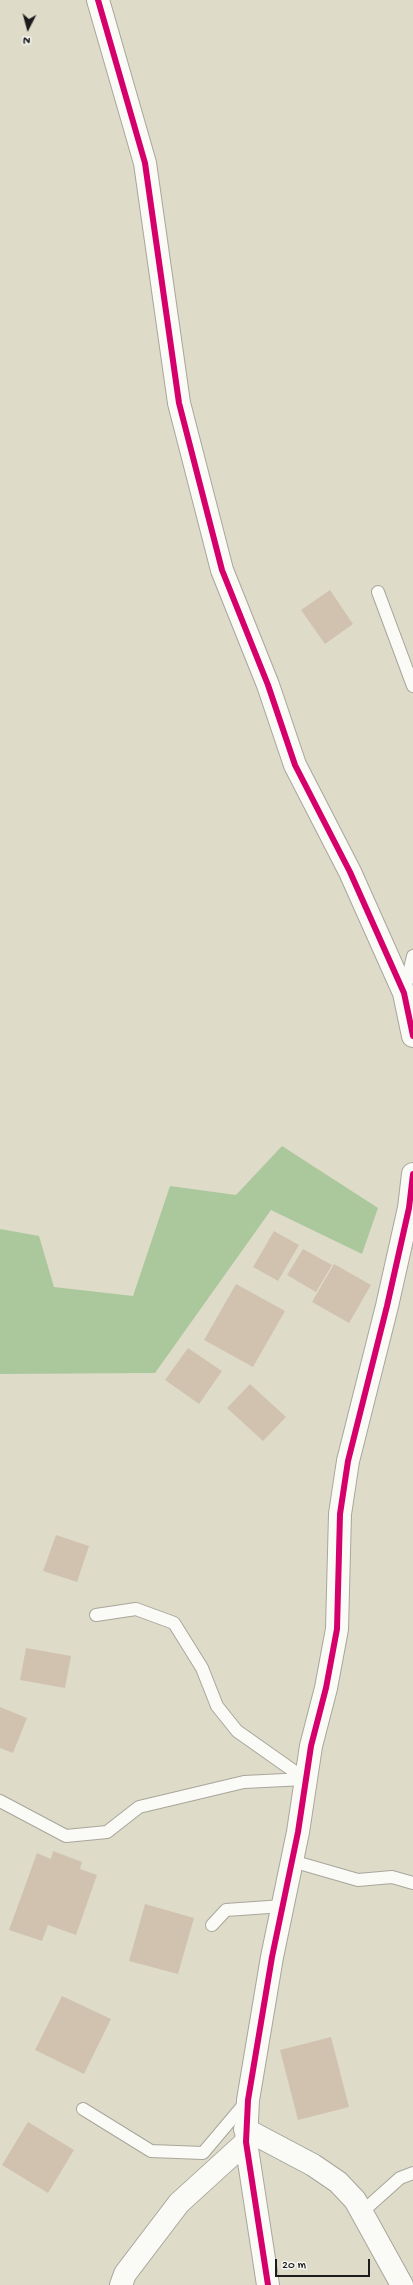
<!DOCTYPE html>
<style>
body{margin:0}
#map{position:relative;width:413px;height:2285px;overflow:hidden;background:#dfdbc9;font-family:"Gochi Hand",sans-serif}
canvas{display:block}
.north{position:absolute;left:8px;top:8px;width:40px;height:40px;-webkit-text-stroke:3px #f6f6f2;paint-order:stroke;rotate:186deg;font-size:11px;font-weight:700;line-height:16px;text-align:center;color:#1c1c1c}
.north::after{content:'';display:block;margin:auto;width:14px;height:18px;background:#1c1c1c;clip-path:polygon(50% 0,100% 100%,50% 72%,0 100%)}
.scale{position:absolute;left:275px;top:2259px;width:95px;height:18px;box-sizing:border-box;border:2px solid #1c1c1c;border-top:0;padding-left:5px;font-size:12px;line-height:14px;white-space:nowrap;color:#1c1c1c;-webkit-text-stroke:3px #f6f6f2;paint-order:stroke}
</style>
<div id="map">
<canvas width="413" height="2285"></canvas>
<div class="north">N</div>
<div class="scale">20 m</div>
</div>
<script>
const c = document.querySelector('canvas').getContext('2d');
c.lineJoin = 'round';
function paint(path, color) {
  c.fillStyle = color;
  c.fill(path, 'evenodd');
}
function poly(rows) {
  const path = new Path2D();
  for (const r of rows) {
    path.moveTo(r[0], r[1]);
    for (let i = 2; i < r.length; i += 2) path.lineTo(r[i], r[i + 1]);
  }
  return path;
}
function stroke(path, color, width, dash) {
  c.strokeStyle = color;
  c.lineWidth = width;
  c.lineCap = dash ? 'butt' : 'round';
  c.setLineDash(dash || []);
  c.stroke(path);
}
paint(poly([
 [282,1146,378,1208,362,1254,271,1210,155,1373,0,1374,0,1229,39,1236,54,1287,133,1296,170,1186,236,1195]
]), '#aac89c');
paint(poly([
 [330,590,353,624,325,644,301,610],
 [274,1231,299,1245,278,1281,253,1267],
 [303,1249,332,1265,316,1292,287,1275],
 [334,1264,371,1285,349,1323,312,1302],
 [236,1284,285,1311,253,1367,204,1340],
 [188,1348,222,1371,199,1404,165,1380],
 [250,1384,286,1417,263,1441,227,1408],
 [56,1535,89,1546,77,1582,43,1571],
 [26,1648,71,1656,65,1688,20,1680],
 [0,1707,27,1718,13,1753,0,1748],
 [53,1851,82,1862,80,1869,97,1875,76,1935,48,1925,42,1941,9,1930,37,1853,51,1859],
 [145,1904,194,1918,178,1974,129,1961],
 [62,1996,111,2019,84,2074,35,2050],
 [331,2037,349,2107,298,2120,280,2050],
 [28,2122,74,2150,48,2193,2,2165]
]), '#d1c2b0');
const lane = poly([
 [378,592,413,686],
 [405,990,413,956],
 [96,1615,136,1609,174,1623,202,1668,217,1706,237,1731,305,1779],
 [0,1801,66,1836,107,1832,139,1807,244,1782,305,1779],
 [292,1861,358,1880,392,1877,413,1883],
 [212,1925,226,1910,283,1906],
 [83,2109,151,2151,203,2153,246,2102],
 [362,2212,400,2178,413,2173]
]);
const street = poly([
 [98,0,145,163,179,403,222,570,268,685,295,765,350,872,404,993,413,1036],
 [245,2129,313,2165,338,2182,355,2200,402,2285],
 [121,2285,125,2274,179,2203,246,2142],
 [268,2285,246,2142,248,2100,272,1957,298,1832,311,1746,326,1688,337,1629,340,1514,348,1461,387,1306,409,1208,413,1174]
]);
stroke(lane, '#a8a69b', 14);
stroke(street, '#a8a69b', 24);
stroke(lane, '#fafaf7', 12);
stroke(street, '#fafaf7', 22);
stroke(poly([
 [98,0,145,163,179,403,222,570,268,685,295,765,350,872,404,993,413,1036],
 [268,2285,246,2142,248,2100,272,1957,298,1832,311,1746,326,1688,337,1629,340,1514,348,1461,387,1306,409,1208,413,1174]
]), '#d6006c', 6);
</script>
